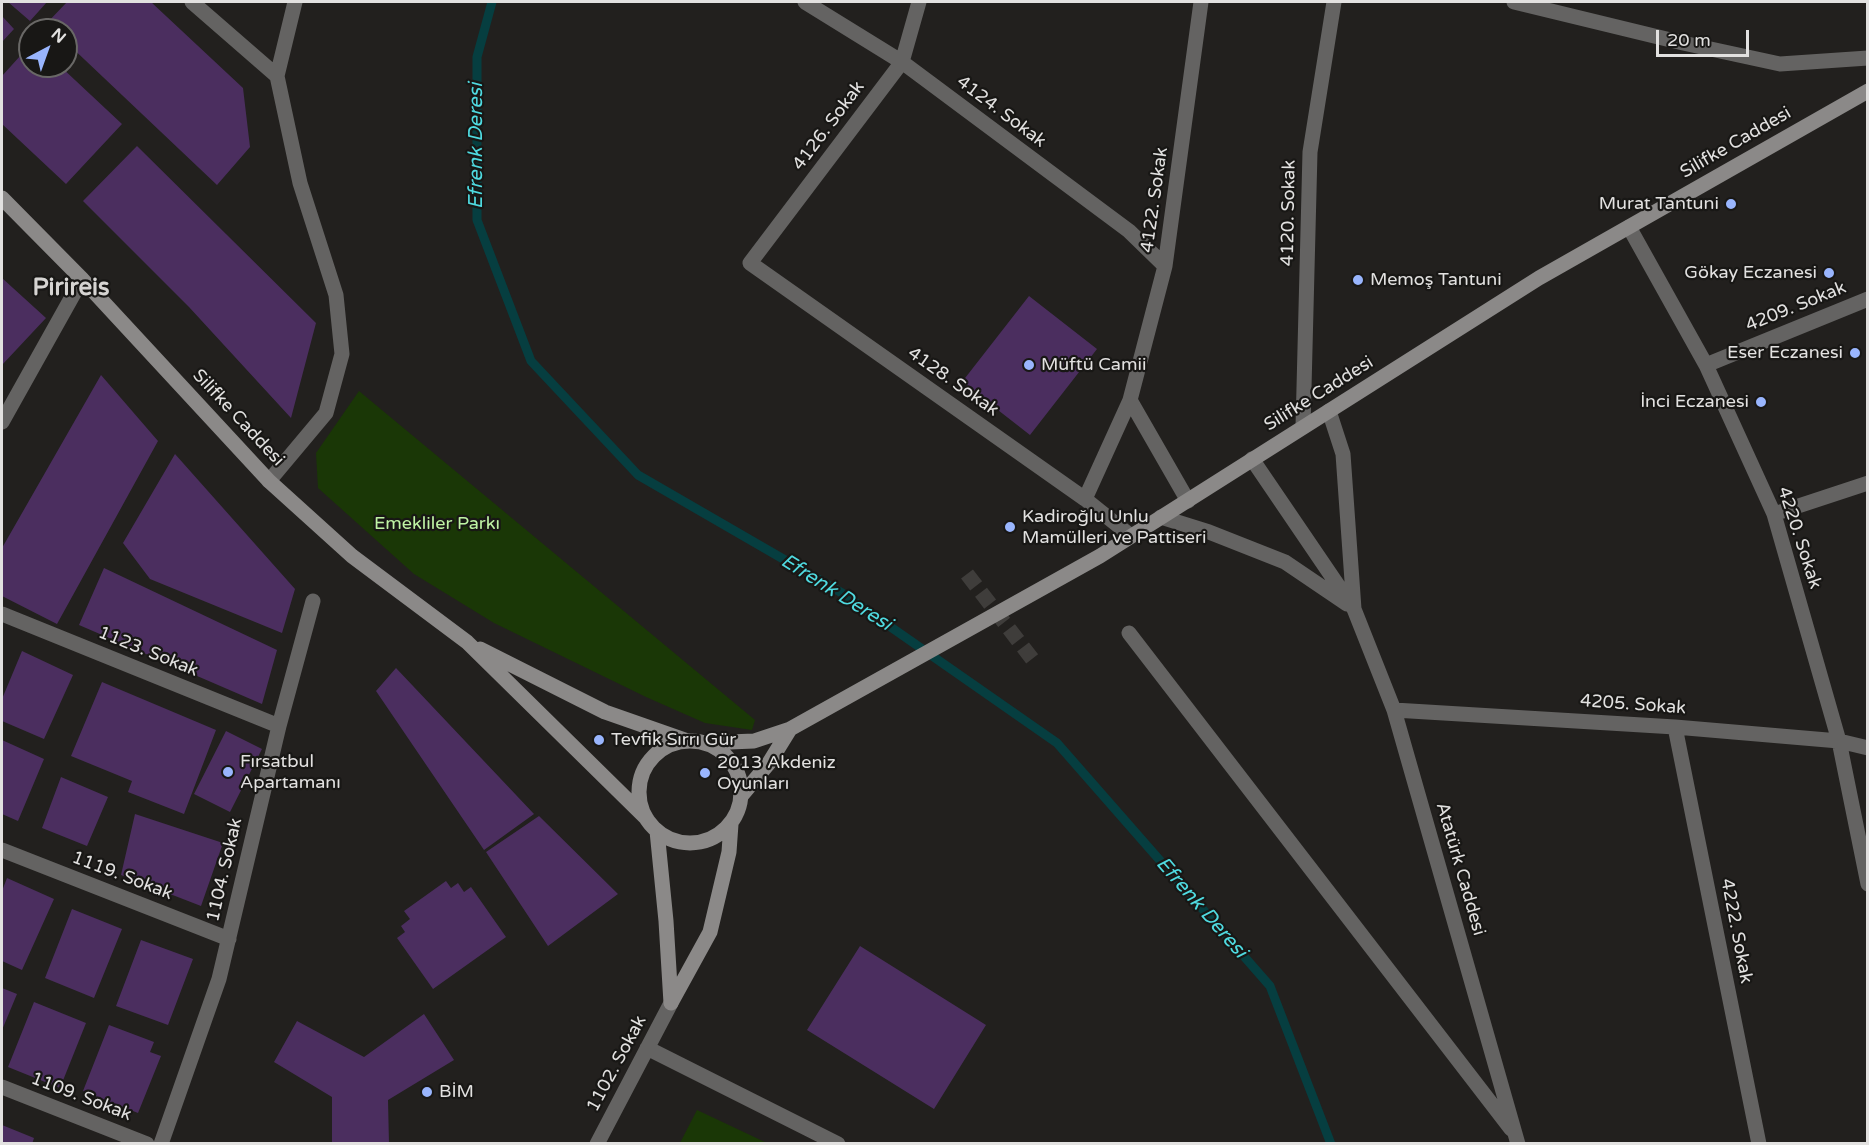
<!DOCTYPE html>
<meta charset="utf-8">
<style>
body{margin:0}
#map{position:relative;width:1869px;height:1145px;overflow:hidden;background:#22201e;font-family:"Varela Round",sans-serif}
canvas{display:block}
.frame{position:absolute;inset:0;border:3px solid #e2e1e0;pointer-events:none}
.north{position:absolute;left:18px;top:18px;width:60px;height:60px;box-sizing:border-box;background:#181715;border:2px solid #696866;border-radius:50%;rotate:41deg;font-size:16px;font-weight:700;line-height:24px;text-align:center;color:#e2e1e0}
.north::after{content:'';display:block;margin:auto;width:21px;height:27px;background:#99b5fd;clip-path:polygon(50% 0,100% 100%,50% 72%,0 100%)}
.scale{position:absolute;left:1656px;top:30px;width:93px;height:27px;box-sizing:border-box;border:3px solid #e2e1e0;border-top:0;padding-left:8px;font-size:18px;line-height:21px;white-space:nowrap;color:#e2e1e0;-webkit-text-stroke:4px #181715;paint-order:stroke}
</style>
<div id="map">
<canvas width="1869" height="1145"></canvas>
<div class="frame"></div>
<div class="north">N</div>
<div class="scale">20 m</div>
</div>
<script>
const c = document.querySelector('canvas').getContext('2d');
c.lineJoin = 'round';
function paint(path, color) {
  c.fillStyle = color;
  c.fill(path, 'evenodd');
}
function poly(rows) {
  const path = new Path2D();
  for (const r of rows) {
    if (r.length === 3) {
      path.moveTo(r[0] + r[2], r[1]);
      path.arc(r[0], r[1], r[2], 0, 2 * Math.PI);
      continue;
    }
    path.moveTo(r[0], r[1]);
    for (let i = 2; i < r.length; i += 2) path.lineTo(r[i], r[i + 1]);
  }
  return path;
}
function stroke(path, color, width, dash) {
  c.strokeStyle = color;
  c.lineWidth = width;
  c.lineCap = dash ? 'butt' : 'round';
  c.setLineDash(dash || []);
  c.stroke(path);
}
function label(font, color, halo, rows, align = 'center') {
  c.font = font + ' "Varela Round",sans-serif';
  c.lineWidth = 4.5;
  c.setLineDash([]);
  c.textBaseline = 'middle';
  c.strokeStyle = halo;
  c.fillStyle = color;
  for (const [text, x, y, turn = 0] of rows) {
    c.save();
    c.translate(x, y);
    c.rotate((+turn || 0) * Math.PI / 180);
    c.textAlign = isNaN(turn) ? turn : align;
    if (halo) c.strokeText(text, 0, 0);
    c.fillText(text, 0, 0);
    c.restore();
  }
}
paint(poly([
 [359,391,755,720,752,730,705,723,646,697,494,623,414,574,318,488,316,453],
 [697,1110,767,1143,680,1143]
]), '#1a3706');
stroke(poly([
 [492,2,477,57,477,220,531,361,638,475,842,593,1057,743,1270,986,1331,1144]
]), '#063e40', 9);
paint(poly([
 [8,2,47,2,30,21],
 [67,2,151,2,243,88,250,147,217,185,66,42,66,30,53,30,46,24],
 [2,16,14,29,2,42],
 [30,45,30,66,60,66,122,124,66,184,2,124,2,76],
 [137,146,316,323,291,418,189,307,83,201],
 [2,278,46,318,2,365],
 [1029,296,1097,349,1030,435,962,382],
 [101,375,158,441,57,624,2,596,2,548],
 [175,454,295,589,282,633,150,579,123,543],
 [104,568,277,650,262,704,79,625],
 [22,651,73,675,44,739,2,721,2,699],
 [396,668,534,814,484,850,376,691],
 [102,682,216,730,184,814,128,792,132,781,71,756],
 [226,731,262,749,230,812,194,794],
 [2,740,44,759,18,821,2,814],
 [61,777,108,797,87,846,42,828],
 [135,814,223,843,201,906,121,875],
 [539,816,618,894,548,946,486,852],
 [7,878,54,899,22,970,2,961,2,891],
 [446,881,451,888,458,883,464,892,471,887,506,937,433,989,397,938,405,932,401,926,410,919,404,911],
 [72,909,122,929,94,998,45,978],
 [141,940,193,959,168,1025,116,1006],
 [860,946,986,1025,934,1109,807,1030],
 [2,988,17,994,2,1030],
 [34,1002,86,1023,60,1088,8,1067],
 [424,1014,454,1060,388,1100,389,1144,332,1144,332,1097,274,1062,297,1021,364,1057],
 [109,1025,154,1042,150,1052,161,1056,138,1113,83,1091],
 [2,1125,34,1138,32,1144,2,1144]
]), '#4b2e5f');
stroke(poly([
 [967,574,1033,660]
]), '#3f3d3b', 15, [15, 8]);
stroke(poly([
 [192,2,277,76],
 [805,2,902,62,1129,231,1165,266],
 [919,2,902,62,750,263,1085,499,1131,536],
 [1514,2,1683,43,1780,64,1868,58],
 [1629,227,1706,365,1774,514,1839,741,1868,884],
 [1706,365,1868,299],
 [1130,400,1165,266,1201,2],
 [1329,411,1343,454,1354,609],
 [2,422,82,279],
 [1303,427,1310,152,1334,2],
 [1252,459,1354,609,1394,710,1518,1144],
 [269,481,326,413,342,354,336,295,300,183,277,76,295,2],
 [1085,499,1130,400,1188,501],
 [1774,514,1868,483],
 [1161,517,1209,532,1285,562,1347,604],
 [2,614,279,726],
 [1129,633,1511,1129],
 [1394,710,1675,727,1839,741,1868,748],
 [1675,727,1759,1144],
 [2,850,229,939],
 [647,1048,838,1144],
 [2,1087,147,1144],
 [161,1144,219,979,279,726,313,601],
 [597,1144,671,1003]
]), '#646362', 15);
stroke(poly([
 [2,198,82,279,269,481,352,556,467,642,647,819],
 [480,649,605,712,685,740],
 [690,792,51],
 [705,743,754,741,790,729,1100,556,1539,278,1868,91],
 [742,795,769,763,790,729],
 [657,831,666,921,671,1003],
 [671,1003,710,932,729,852,731,824]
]), '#8b8988', 15);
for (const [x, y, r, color] of [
 [1731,204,6,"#99b5fd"],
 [1829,273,6,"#99b5fd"],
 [1358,280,6,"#99b5fd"],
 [1855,353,6,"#99b5fd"],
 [1029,365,6,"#99b5fd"],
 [1761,402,6,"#99b5fd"],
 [1010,527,6,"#99b5fd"],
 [599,740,6,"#99b5fd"],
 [228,772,6,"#99b5fd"],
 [705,773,6,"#99b5fd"],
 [427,1092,6,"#99b5fd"]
]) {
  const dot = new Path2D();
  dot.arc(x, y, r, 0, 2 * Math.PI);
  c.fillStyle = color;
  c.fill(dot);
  stroke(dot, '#181715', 2);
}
label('18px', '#e2e1e0', '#181715', [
 ["4124. Sokak",1001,112,37],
 ["4126. Sokak",829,126,-53],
 ["Silifke Caddesi",1736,143,-30],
 ["4122. Sokak",1155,200,-82],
 ["4120. Sokak",1289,213,-89],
 ["4209. Sokak",1796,307,-22],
 ["4128. Sokak",953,382,35],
 ["Silifke Caddesi",1319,394,-32],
 ["Silifke Caddesi",238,418,47],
 ["4220. Sokak",1799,538,72],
 ["1123. Sokak",148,652,22],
 ["4205. Sokak",1633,705,4],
 ["Atatürk Caddesi",1460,869,74],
 ["1104. Sokak",225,870,-77],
 ["1119. Sokak",122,876,21],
 ["4222. Sokak",1736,931,79],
 ["1102. Sokak",617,1064,-62],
 ["1109. Sokak",81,1097,21]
]);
label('18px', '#e2e1e0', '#181715', [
 ["Murat Tantuni",1719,204,"right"],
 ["Gökay Eczanesi",1817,273,"right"],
 ["Memoş Tantuni",1370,280],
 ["Eser Eczanesi",1843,353,"right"],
 ["Müftü Camii",1041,365],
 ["İnci Eczanesi",1749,402,"right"],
 ["Kadiroğlu Unlu",1022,517],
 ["Mamülleri ve Pattiseri",1022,538],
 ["Tevfik Sırrı Gür",611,740],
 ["Fırsatbul",240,762],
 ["Apartamanı",240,783],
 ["2013 Akdeniz",717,763],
 ["Oyunları",717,784],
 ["BİM",439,1092]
], 'left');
label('18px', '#bff4a4', '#181715', [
 ["Emekliler Parkı",437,524]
]);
label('italic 20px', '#4fdae0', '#181715', [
 ["Efrenk Deresi",477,146,-90],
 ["Efrenk Deresi",836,593,32],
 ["Efrenk Deresi",1201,908,49]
]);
label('bold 24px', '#d6d4d2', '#181715', [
 ["Pirireis",71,289]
]);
</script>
